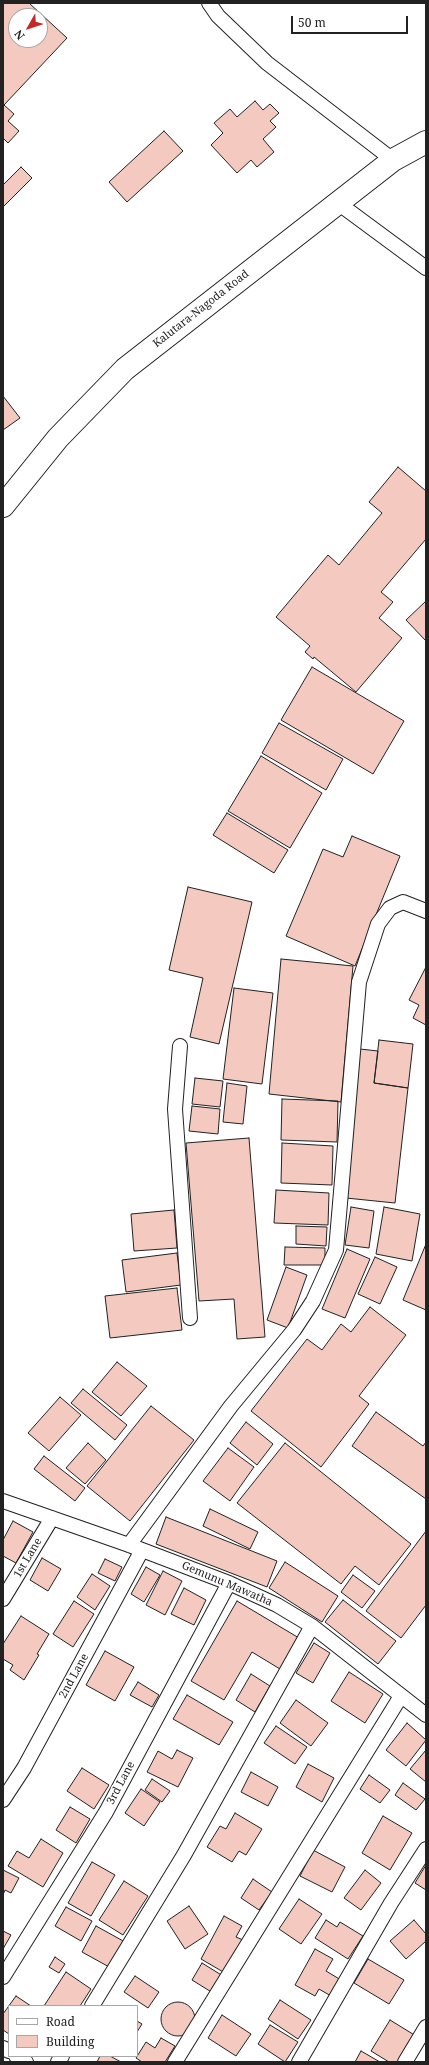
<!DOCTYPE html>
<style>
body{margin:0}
#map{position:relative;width:429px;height:2065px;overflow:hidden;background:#fff;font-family:"Noto Serif",serif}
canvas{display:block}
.frame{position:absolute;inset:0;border:4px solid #222;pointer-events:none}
.legend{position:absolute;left:8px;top:2005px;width:130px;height:52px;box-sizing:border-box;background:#fff;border:1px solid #a7a7a7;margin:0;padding:5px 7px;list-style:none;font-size:12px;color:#222}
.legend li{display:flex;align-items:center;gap:8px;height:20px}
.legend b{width:20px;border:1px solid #a7a7a7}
.north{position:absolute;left:8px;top:8px;width:40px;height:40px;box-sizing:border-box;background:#fff;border:1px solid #a7a7a7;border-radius:50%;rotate:231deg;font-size:11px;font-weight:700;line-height:16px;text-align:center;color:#222}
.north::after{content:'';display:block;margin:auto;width:14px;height:18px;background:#c62828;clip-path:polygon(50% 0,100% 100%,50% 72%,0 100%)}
.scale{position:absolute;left:291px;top:16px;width:117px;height:18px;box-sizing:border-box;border:2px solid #222;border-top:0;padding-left:5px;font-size:12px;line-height:14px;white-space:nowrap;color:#222;-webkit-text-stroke:3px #fff;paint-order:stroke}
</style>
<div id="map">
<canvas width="429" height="2065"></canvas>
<div class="frame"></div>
<ul class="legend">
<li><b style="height:5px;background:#fff"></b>Road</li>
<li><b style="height:11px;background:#f3c9c0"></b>Building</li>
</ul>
<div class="north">N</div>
<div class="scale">50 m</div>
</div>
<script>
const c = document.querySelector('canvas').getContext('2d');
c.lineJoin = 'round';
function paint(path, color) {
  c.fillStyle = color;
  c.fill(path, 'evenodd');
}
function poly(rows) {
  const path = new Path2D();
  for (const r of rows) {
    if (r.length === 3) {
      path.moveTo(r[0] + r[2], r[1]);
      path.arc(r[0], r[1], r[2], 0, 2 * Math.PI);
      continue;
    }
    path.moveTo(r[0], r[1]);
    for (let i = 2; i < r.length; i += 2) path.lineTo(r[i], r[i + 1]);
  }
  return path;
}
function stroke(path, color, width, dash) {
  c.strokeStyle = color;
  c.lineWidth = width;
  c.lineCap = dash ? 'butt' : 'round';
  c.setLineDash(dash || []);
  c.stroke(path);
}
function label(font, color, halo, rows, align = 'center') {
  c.font = font + ' "Noto Serif",serif';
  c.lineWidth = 3;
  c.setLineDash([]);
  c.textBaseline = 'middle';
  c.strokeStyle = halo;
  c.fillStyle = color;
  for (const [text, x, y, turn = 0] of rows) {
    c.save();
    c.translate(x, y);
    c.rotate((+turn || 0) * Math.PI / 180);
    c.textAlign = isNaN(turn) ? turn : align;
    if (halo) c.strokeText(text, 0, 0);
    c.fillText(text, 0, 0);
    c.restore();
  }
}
const building = poly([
 [3,3,29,3,67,38,4,105,14,114,8,121,19,131,8,143,3,138,3,3],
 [16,16,40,16,40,40,16,40,16,16],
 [255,101,263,110,270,104,279,113,270,121,276,127,263,139,274,152,257,167,251,160,237,173,211,145,223,133,214,123,230,109,237,117,255,101],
 [164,131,183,151,127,202,109,182,164,131],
 [21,167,32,178,3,207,3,185,21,167],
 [3,396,20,418,3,430,3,396],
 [398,467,426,491,426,539,381,592,393,602,379,618,402,638,356,692,314,657,313,659,305,652,310,646,276,617,328,555,339,565,382,513,369,502,398,467],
 [426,601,426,641,406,620,426,601],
 [312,667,404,721,373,774,281,720,312,667],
 [279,723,343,759,326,790,262,753,279,723],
 [261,756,322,793,290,848,228,811,261,756],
 [227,813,288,850,274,873,213,835,227,813],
 [352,836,400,856,355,966,286,936,323,849,343,857,352,836],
 [188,887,252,902,219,1044,190,1037,203,978,169,970,188,887],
 [281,959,353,966,341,1102,269,1094,281,959],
 [426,967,426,1025,413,1018,419,1005,409,1000,426,967],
 [234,988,273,993,262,1084,223,1079,234,988],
 [379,1040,413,1044,408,1088,374,1083,379,1040],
 [360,1049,378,1051,374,1083,408,1088,395,1203,346,1198,360,1049],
 [195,1078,223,1081,220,1107,192,1104,195,1078],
 [227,1083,247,1086,243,1124,223,1122,227,1083],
 [282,1099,338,1101,337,1142,281,1140,282,1099],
 [192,1106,220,1109,218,1134,189,1131,192,1106],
 [249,1138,265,1337,237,1339,234,1299,199,1301,186,1143,249,1138],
 [282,1143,333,1146,332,1185,281,1183,282,1143],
 [276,1190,329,1193,328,1225,274,1223,276,1190],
 [351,1207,374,1211,369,1248,345,1245,351,1207],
 [384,1207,420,1214,412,1261,376,1254,384,1207],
 [174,1210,177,1248,134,1251,131,1214,174,1210],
 [296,1226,327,1227,326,1246,296,1244,296,1226],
 [426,1244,426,1310,403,1300,426,1244],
 [285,1247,325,1248,325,1265,284,1265,285,1247],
 [347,1249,370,1259,345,1318,322,1309,347,1249],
 [177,1253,181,1285,126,1292,122,1260,177,1253],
 [375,1257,397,1267,380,1304,358,1294,375,1257],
 [286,1267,307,1275,288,1328,267,1320,286,1267],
 [177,1288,182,1330,110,1338,105,1296,177,1288],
 [370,1307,406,1335,359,1396,369,1404,321,1467,251,1411,307,1339,322,1350,341,1324,351,1332,370,1307],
 [117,1362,147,1386,121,1416,92,1392,117,1362],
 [83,1389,127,1425,115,1440,71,1403,83,1389],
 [60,1397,81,1415,49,1451,28,1433,60,1397],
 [151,1406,194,1440,130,1521,87,1486,151,1406],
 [376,1412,423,1446,426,1442,426,1499,352,1446,376,1412],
 [246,1422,273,1444,257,1465,230,1443,246,1422],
 [88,1443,106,1460,85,1484,66,1468,88,1443],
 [285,1443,411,1544,379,1585,355,1566,341,1584,237,1503,285,1443],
 [228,1448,254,1467,230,1501,203,1481,228,1448],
 [44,1456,85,1488,75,1501,34,1469,44,1456],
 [210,1509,258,1532,250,1549,203,1526,210,1509],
 [166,1517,277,1561,267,1587,156,1544,166,1517],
 [13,1521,33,1532,16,1563,3,1556,3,1540,13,1521],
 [426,1531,426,1605,401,1638,366,1611,426,1531],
 [42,1558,61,1569,48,1591,30,1580,42,1558],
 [105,1559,122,1567,115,1581,98,1573,105,1559],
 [285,1562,338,1596,322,1622,269,1588,285,1562],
 [146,1567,160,1575,144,1602,131,1594,146,1567],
 [163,1571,182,1581,165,1615,146,1605,163,1571],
 [92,1574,110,1586,95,1610,77,1597,92,1574],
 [353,1575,375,1591,362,1608,341,1592,353,1575],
 [184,1588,206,1600,194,1625,171,1614,184,1588],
 [343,1600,396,1641,378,1664,325,1622,343,1600],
 [74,1601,94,1614,73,1647,53,1634,74,1601],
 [237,1601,299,1638,280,1669,252,1652,224,1700,191,1681,237,1601],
 [21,1616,49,1634,37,1654,39,1655,24,1680,10,1670,13,1665,3,1659,3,1644,21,1616],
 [314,1643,330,1653,313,1683,296,1673,314,1643],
 [105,1651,134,1667,115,1701,86,1685,105,1651],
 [349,1672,383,1694,365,1723,331,1701,349,1672],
 [251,1674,270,1686,255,1712,236,1700,251,1674],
 [138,1682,159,1695,152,1707,130,1695,138,1682],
 [187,1695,233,1722,219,1745,173,1719,187,1695],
 [296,1700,328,1723,311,1746,280,1723,296,1700],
 [407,1723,426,1740,406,1766,386,1750,407,1723],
 [276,1726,307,1747,295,1764,264,1743,276,1726],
 [177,1750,193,1758,178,1787,147,1772,158,1751,172,1759,177,1750],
 [426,1750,426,1782,410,1769,426,1750],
 [308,1764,334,1778,322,1802,296,1787,308,1764],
 [82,1768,109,1785,94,1809,67,1791,82,1768],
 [251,1772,278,1787,268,1806,241,1792,251,1772],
 [369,1775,390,1790,380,1803,360,1789,369,1775],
 [152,1779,170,1791,162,1802,145,1790,152,1779],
 [403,1783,425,1799,416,1810,395,1795,403,1783],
 [141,1789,160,1802,144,1826,125,1813,141,1789],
 [70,1807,90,1819,76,1843,56,1830,70,1807],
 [235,1813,262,1829,246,1855,239,1851,232,1862,207,1847,220,1826,226,1829,235,1813],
 [383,1816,412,1833,390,1870,362,1853,383,1816],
 [41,1839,63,1853,43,1887,8,1866,17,1851,29,1858,41,1839],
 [313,1850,345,1867,332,1892,300,1876,313,1850],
 [92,1862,115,1875,91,1916,68,1903,92,1862],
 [426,1865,426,1890,415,1883,426,1865],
 [3,1870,19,1878,11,1893,5,1890,3,1895,3,1870],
 [365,1870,381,1883,361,1910,344,1898,365,1870],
 [253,1879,272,1892,259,1910,241,1898,253,1879],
 [124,1881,148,1896,123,1935,99,1920,124,1881],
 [299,1899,322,1914,301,1944,279,1929,299,1899],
 [189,1906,208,1934,185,1949,167,1921,189,1906],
 [66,1907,92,1921,81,1941,55,1926,66,1907],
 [224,1916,242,1926,236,1937,243,1940,225,1973,201,1959,224,1916],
 [326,1920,337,1927,340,1922,363,1936,348,1959,315,1938,326,1920],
 [414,1920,426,1934,426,1941,406,1959,390,1941,414,1920],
 [96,1926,125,1942,111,1968,82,1952,96,1926],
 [3,1931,11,1935,3,1949,3,1931],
 [315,1949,333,1959,326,1971,341,1980,331,1996,319,1989,315,1996,295,1985,315,1949],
 [55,1957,65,1964,59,1973,49,1967,55,1957],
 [368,1959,404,1980,389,2004,354,1983,368,1959],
 [202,1963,223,1976,213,1993,192,1980,202,1963],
 [66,1972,91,1989,80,2006,44,2006,66,1972],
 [135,1976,159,1992,148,2008,124,1992,135,1976],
 [16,1996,31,2006,9,2006,9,2034,3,2030,3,2014,16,1996],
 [280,2000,311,2020,298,2039,268,2019,280,2000],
 [178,2019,17],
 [222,2015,251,2034,236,2056,208,2038,222,2015],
 [390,2020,416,2036,400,2062,389,2062,371,2051,390,2020],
 [137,2021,142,2024,137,2032,137,2021],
 [270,2025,298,2042,285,2062,258,2044,270,2025],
 [161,2038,175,2046,165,2062,142,2062,136,2058,146,2042,155,2048,161,2038],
 [361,2051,380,2062,355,2062,361,2051],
 [100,2056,110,2056,121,2062,97,2062,100,2056]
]);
paint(building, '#f3c9c0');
stroke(building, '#222', 1);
const street = poly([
 [209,3,218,16,267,63,393,160],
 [338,203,426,268],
 [180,1046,175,1109,190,1318],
 [3,1501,129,1545,229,1583,277,1605,312,1626,426,1715],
 [129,1545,231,1406,294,1330,313,1301,336,1250,359,982,378,924,390,908,403,902,426,911],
 [3,1599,52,1518],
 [3,1800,24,1768,142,1550],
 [3,1977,106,1812,229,1583],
 [92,2006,184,1855,312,1626],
 [3,2048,9,2051],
 [16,2056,26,2062],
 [58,2062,62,2056],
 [175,2062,401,1696],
 [299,2062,391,1903,426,1849],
 [405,2062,426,2027]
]);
const primary = poly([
 [3,506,58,438,125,369,393,160,426,142]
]);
stroke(street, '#222', 16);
stroke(primary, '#222', 24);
stroke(street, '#fff', 14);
stroke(primary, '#fff', 22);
label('11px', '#222', '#fff', [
 ["Kalutara-Nagoda Road",201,309,-38],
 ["1st Lane",28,1558,-59],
 ["Gemunu Mawatha",227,1584,23],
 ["2nd Lane",74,1676,-61],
 ["3rd Lane",121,1783,-62]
]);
</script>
